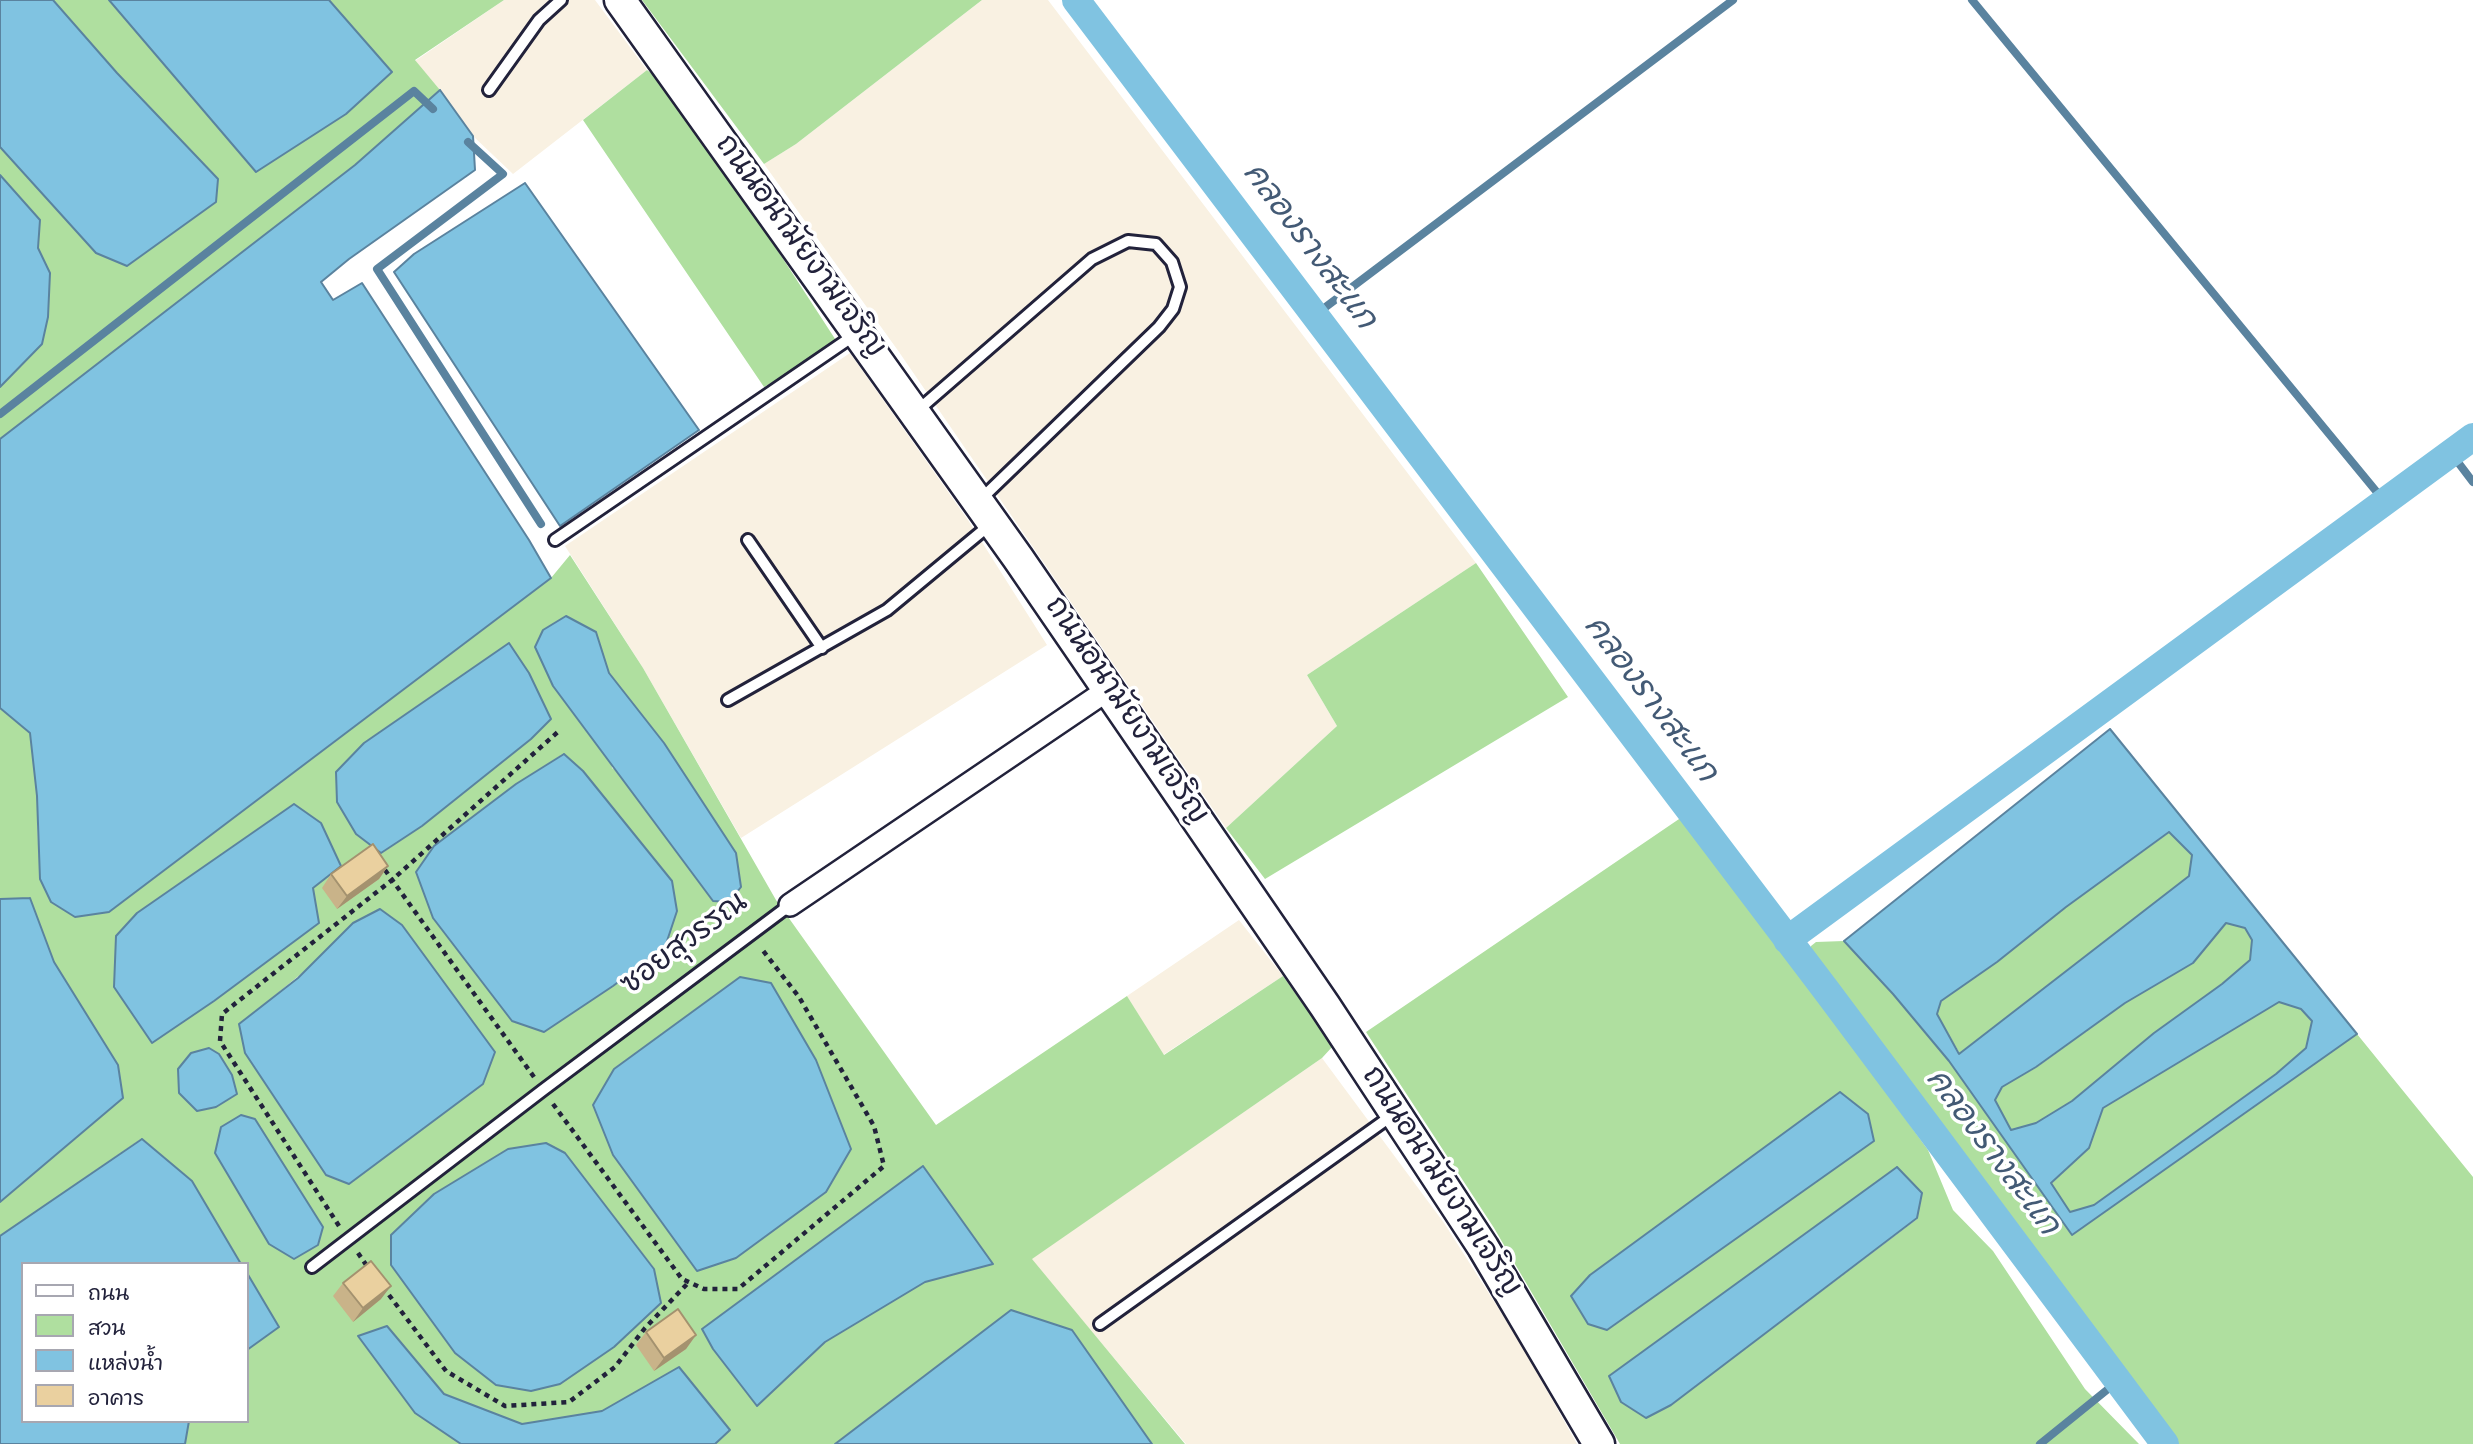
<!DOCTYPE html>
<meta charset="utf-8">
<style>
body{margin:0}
#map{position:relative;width:2473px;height:1444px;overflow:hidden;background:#fff;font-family:"Indie Flower","Playpen Sans Thai",sans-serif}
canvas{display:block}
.legend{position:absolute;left:21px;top:1262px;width:228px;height:161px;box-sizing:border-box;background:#fff;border:2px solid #a7a7b1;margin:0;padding:9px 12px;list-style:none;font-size:21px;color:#22223b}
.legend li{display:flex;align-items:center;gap:14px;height:35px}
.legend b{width:35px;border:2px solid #a7a7b1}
</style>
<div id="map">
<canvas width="2473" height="1444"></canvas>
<ul class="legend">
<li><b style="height:9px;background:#fff"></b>ถนน</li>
<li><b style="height:19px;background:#afdf9f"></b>สวน</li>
<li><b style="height:19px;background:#80c3e1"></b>แหล่งน้ำ</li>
<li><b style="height:19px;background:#ead09f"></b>อาคาร</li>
</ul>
</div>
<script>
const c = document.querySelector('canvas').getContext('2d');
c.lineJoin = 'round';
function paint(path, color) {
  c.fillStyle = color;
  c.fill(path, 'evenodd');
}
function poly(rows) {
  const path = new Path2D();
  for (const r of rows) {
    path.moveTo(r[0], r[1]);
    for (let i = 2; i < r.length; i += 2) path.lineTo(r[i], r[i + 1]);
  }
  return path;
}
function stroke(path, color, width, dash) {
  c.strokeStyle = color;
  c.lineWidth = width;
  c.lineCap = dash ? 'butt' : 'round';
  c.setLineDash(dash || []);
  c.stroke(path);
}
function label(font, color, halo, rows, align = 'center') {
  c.font = font + ' "Indie Flower","Playpen Sans Thai",sans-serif';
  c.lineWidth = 7;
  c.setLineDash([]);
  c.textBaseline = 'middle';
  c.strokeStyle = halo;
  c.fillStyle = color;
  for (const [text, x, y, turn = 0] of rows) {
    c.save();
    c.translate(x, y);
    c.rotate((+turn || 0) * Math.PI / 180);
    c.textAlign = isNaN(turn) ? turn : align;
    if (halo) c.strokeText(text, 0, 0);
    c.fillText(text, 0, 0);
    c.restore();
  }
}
paint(poly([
 [504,0,595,0,647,70,513,174,473,136,440,90,415,61],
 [982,0,1048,0,1476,563,1307,675,1337,726,1226,828,899,352,764,164,796,144],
 [850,353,968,520,1047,645,741,838,643,668,565,546],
 [1239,920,1283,976,1163,1055,1127,996],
 [1322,1058,1444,1223,1520,1342,1577,1444,1186,1444,1031,1259]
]), '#f9f1e2');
paint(poly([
 [53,0,109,0,256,172,391,72,329,0,504,0,415,60,440,90,355,165,0,439,0,387,42,344,48,317,50,273,38,248,40,220,0,175,0,147,96,253,117,73],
 [642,0,982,0,796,144,764,164],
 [647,70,674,91,839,345,764,387,583,120],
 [570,555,643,668,776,900,936,1125,1127,996,1164,1055,1283,976,1333,1046,1322,1058,1032,1259,1185,1444,1152,1444,1072,1330,1011,1310,835,1444,715,1444,730,1430,679,1367,602,1411,523,1425,444,1394,387,1326,415,1413,461,1444,185,1444,189,1421,247,1421,247,1350,278,1327,247,1273,247,1264,241,1264,192,1181,141,1139,0,1236,0,1202,123,1098,118,1065,54,962,30,898,0,899,0,708,30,733,37,796,38,844,551,578],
 [596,632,609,673,664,743,735,853,612,768],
 [531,738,422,826,382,853],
 [563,754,583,771,672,881,544,1032,512,1021,433,918,416,873,434,846,516,784],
 [321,823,341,865,313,888,319,923,214,1001,151,1043],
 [380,909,402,925,495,1052,240,1024],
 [547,1143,565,1153,654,1268,661,1303],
 [851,1149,826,1192,736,1258],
 [923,1166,993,1264,925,1282,825,1342,757,1406],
 [1476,563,1568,697,1265,879,1226,828,1337,726,1307,675],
 [1682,817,1826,990,1817,997,1928,1150,1953,1210,1993,1251,2085,1389,2139,1444,1620,1444,1494,1228,1366,1032],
 [1896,1167,1922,1193,1917,1219,1671,1405],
 [2170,832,2192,855,2189,876,1960,1054,1937,1014,1941,1001,1997,962,2066,907],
 [2226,923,2245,928,2252,940,2250,960,2222,984,2154,1033,2072,1101,2036,1123,2011,1130,1995,1100,2002,1087,2037,1067,2125,1003,2193,963],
 [1844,941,1893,994,1949,1061,2072,1235,2357,1034,2473,1177,2473,1444,2177,1444,1965,1159,1811,956,1811,946,1816,942],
 [2279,1002,2301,1009,2312,1022,2306,1048,2276,1074,2094,1206,2070,1212,2051,1184,2089,1148,2103,1108]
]), '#afdf9f');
const water = poly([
 [0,0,53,0,117,73,218,179,216,202,127,266,96,253,0,147,0,0],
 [109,0,329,0,392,72,346,114,256,172,109,0],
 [440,90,473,136,475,170,349,259,321,282,333,300,362,283,529,540,551,578,109,912,75,917,51,902,40,879,37,796,30,733,0,708,0,439,355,165,440,90],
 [0,175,40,220,38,248,50,273,48,317,42,344,0,387,0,175],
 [525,183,699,430,560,526,394,272,414,254,525,183],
 [566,616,596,632,609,673,664,743,736,853,741,887,729,902,713,901,553,686,535,647,543,630,566,616],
 [509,643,529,673,551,719,531,739,422,826,381,853,356,834,337,802,336,772,364,743,509,643],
 [2110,729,2357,1034,2072,1235,1949,1061,1893,994,1844,941,2110,729],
 [2169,832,2192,855,2189,876,1959,1054,1937,1014,1941,1001,1997,962,2066,907,2169,832],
 [2226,923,2245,928,2252,940,2250,960,2222,984,2154,1033,2072,1101,2036,1123,2011,1130,1995,1100,2002,1087,2036,1067,2125,1003,2193,963,2226,923],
 [2279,1002,2301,1009,2312,1021,2306,1048,2276,1074,2094,1205,2070,1212,2051,1183,2089,1148,2103,1108,2279,1002],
 [564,754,583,771,672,881,677,911,665,947,613,986,544,1032,512,1021,433,918,416,872,434,846,516,784,564,754],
 [294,804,321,823,341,866,313,888,319,923,214,1001,152,1043,114,987,116,936,137,913,294,804],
 [30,898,54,962,118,1065,123,1098,0,1202,0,899,30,898],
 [380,909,402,925,495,1052,483,1084,349,1184,326,1175,245,1053,239,1024,298,978,353,923,380,909],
 [740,977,771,983,816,1060,851,1149,826,1192,736,1258,697,1271,613,1155,593,1105,614,1069,740,977],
 [209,1048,219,1054,232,1075,237,1094,216,1107,197,1111,179,1093,178,1069,191,1053,209,1048],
 [1840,1092,1868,1114,1874,1141,1607,1330,1588,1324,1571,1296,1590,1275,1840,1092],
 [241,1115,255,1119,323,1227,318,1245,294,1259,269,1244,215,1153,221,1127,241,1115],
 [142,1139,192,1181,241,1264,23,1264,23,1421,189,1421,185,1444,0,1444,0,1236,142,1139],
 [546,1143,565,1153,654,1269,661,1303,614,1347,560,1384,531,1391,496,1385,455,1353,391,1265,391,1235,434,1194,508,1149,546,1143],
 [923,1166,993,1264,925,1282,825,1342,757,1406,713,1349,702,1329,923,1166],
 [1897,1167,1922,1193,1917,1218,1671,1405,1646,1418,1621,1402,1609,1376,1897,1167],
 [247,1273,279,1327,247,1350,247,1273],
 [1011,1310,1072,1330,1152,1444,835,1444,1011,1310],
 [387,1326,444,1394,522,1424,602,1411,679,1367,730,1430,715,1444,461,1444,415,1413,358,1336,387,1326]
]);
paint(water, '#80c3e1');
stroke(water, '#5a839f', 2);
stroke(poly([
 [1972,0,2385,502],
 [468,142,503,174,377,269,541,524],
 [1315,315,1733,0],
 [0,414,414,91,433,109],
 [2451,453,2473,482],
 [2040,1444,2118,1381]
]), '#5a839f', 8);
stroke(poly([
 [1076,0,1826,990,2165,1444],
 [1787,940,2473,437]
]), '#80c3e1', 28);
const lane = poly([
 [489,90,539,20,561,0],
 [917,411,1092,259,1128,241,1156,244,1172,262,1180,287,1173,309,1159,327,980,500],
 [555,540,856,334],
 [748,540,822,648],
 [728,700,887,610,992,523],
 [312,1267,543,1090,790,905],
 [1100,1324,1394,1114]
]);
const street = poly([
 [790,905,1109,689]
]);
const secondary = poly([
 [620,0,1018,558,1325,1006,1483,1247,1599,1444]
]);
stroke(lane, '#22223b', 16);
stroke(street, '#22223b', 26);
stroke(secondary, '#22223b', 35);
stroke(poly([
 [385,870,534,1077],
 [553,1104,682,1279,704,1289,738,1289,884,1166,874,1126,799,997,761,948],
 [339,1226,220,1041,222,1014,392,880,560,730],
 [358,1253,369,1269],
 [383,1287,446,1371,505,1406,569,1402,615,1367,645,1328,689,1282]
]), '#22223b', 4.5, [5, 5]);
stroke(lane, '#fff', 10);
stroke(street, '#fff', 21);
stroke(secondary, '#fff', 30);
paint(poly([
 [388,866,379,879,337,909,322,888,331,874],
 [343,1283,381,1299,353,1322,333,1296],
 [646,1332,696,1335,686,1349,654,1371,636,1345]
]), '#c9b389');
paint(poly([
 [388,866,379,879,337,909,347,896],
 [391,1286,381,1299,353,1322,363,1308],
 [696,1335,686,1349,654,1371,664,1358]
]), '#a4926f');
const building = poly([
 [373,844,388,866,347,896,331,874,373,844],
 [371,1261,391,1286,363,1308,343,1283,371,1261],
 [678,1309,696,1335,664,1358,646,1332,678,1309]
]);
paint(building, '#ead09f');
stroke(building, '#a4926f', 2);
label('30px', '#22223b', '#fff', [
 ["ถนนอนามัยงามเจริญ",798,248,54],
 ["ถนนอนามัยงามเจริญ",1124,712,56],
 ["ซอยสุวรรณ",686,946,-37],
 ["ถนนอนามัยงามเจริญ",1439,1183,57]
]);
label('italic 32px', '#435a75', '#fff', [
 ["คลองรางสะแก",1307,248,53],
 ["คลองรางสะแก",1648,701,53],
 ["คลองรางสะแก",1990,1154,53]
]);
</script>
